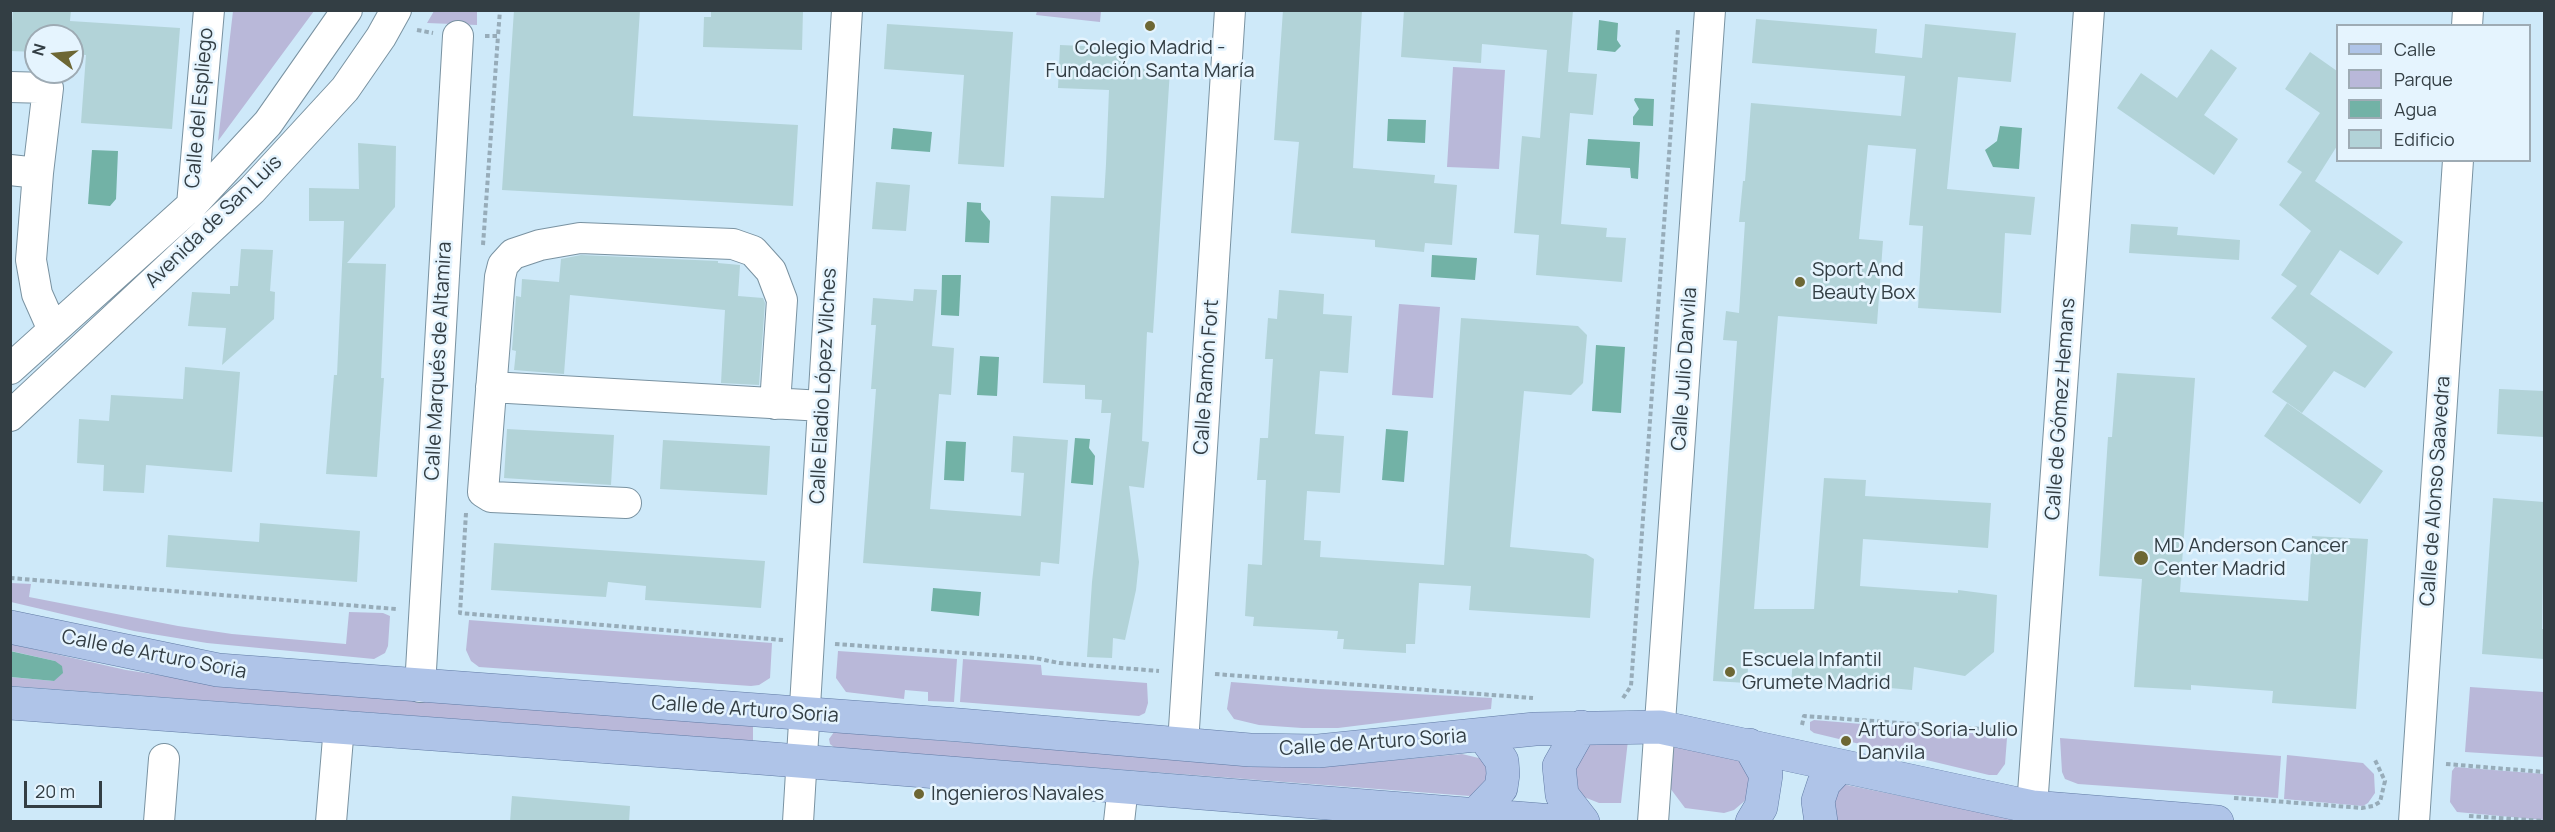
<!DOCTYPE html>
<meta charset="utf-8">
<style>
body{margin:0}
#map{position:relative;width:2555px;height:832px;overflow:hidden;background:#cee9f9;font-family:Manrope,sans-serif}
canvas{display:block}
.frame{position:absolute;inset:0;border:12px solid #333e44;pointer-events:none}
.legend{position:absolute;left:2336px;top:24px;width:195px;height:138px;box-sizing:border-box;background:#e5f4fe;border:2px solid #9eabb4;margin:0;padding:8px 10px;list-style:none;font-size:18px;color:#333e44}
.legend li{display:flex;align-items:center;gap:12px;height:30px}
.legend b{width:30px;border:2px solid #9eabb4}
.north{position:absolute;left:24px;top:24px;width:60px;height:60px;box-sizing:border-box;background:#e5f4fe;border:2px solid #9eabb4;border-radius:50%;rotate:286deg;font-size:16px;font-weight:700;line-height:24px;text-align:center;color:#333e44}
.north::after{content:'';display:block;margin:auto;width:21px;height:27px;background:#6d6734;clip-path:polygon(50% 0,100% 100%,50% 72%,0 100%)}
.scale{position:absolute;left:24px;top:781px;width:78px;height:27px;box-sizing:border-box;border:3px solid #333e44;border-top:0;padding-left:8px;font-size:18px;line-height:21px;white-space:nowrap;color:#333e44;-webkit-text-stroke:4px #e5f4fe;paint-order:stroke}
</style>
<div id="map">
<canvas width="2555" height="832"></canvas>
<div class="frame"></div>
<ul class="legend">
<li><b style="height:8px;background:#afc4e8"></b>Calle</li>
<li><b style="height:16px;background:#b9b8d9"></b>Parque</li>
<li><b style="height:16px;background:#72b2a6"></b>Agua</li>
<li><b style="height:16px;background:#b2d3d8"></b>Edificio</li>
</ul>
<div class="north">N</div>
<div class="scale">20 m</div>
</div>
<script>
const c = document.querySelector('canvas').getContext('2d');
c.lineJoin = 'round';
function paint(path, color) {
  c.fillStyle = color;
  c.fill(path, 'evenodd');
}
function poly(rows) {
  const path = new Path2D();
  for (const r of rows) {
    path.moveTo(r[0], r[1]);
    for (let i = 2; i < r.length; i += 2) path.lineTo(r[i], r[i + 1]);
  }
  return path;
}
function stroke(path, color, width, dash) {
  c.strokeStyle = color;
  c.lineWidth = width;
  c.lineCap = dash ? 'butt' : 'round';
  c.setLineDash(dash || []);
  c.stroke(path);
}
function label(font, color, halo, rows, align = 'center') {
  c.font = font + ' Manrope,sans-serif';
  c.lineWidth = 5;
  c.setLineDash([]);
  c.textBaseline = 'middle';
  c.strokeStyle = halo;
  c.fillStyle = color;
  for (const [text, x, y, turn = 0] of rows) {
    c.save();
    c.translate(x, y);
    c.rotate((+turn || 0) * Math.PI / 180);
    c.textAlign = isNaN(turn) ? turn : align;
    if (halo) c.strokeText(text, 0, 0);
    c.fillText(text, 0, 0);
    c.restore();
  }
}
paint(poly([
 [233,11,314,11,218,141],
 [434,11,477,11,477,25,427,23],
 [1037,11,1037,10,1101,11,1100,22,1036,15],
 [1453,67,1505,70,1499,169,1447,167],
 [1399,304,1440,307,1433,398,1392,395],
 [11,583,31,584,29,597,178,626,232,634,346,644,349,612,383,613,390,616,388,646,385,653,374,659,207,643,134,631,11,602],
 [469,620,772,643,770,678,759,685,751,686,479,667,471,661,466,650],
 [11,644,126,670,236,687,753,726,753,741,11,686,10,677,54,681,55,661,11,651],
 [838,651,957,659,954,702,928,701,928,692,905,690,904,699,846,692,836,678],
 [963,659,1041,665,1042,675,1147,683,1148,703,1145,713,1139,716,960,702],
 [1231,682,1320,689,1492,698,1491,709,1338,728,1302,728,1259,725,1234,719,1227,709],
 [2470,687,2544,692,2544,757,2465,752],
 [1814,720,2005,736,2007,738,2005,764,1997,775,1989,775,1814,733,1810,730,1810,722],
 [834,732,1247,765,1331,766,1462,754,1483,759,1493,774,1477,796,1470,796,835,748,830,744,829,739],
 [2060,738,2281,756,2278,798,2078,784,2065,779,2062,772],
 [1628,740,1621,803,1599,803,1584,797,1577,789,1572,772,1581,751,1593,743],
 [1669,746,1740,760,1750,771,1747,799,1734,810,1724,813,1685,808,1670,788],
 [2287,755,2363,763,2374,774,2375,793,2368,803,2363,806,2284,799],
 [2455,767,2544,774,2544,820,2457,812,2450,802,2452,771],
 [1842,784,1950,806,2074,821,1840,821,1837,820,1830,793]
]), '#b9b8d9');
paint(poly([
 [1599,20,1618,23,1617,40,1621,46,1615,52,1597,50],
 [1635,98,1654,99,1653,126,1633,125,1633,117,1639,109,1634,100],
 [1388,119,1426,120,1425,143,1387,141],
 [2000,126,2022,128,2019,169,1993,167,1985,150,1997,141],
 [893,128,932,132,930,152,891,149],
 [1588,139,1640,142,1638,179,1631,178,1630,168,1586,165],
 [92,150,118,151,116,199,110,206,88,204],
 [967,202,981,203,981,210,990,221,989,243,965,242],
 [1432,255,1477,258,1475,280,1431,277],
 [942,275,961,275,959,316,941,315],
 [1596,345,1625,347,1621,413,1592,411],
 [980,356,999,357,997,396,977,395],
 [1386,429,1408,431,1404,482,1382,480],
 [1075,438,1090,439,1089,448,1095,456,1093,485,1071,483],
 [946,441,966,442,964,481,944,480],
 [933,588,981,592,979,616,931,611],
 [10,651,55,661,62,666,63,673,54,681,11,677]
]), '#72b2a6');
paint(poly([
 [13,10,71,10,70,21,180,28,172,129,81,123,86,55,72,54,72,36,36,36,36,52,10,51],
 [514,10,640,10,633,116,798,125,793,206,502,190],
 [711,10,803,10,802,50,703,47,704,17,711,17],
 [1283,10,1362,10,1353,168,1435,175,1434,183,1457,185,1452,245,1425,243,1424,252,1375,247,1375,240,1291,233,1299,142,1274,140],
 [1404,10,1573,10,1568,72,1597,74,1593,115,1570,113,1561,224,1607,228,1606,237,1626,238,1622,282,1536,275,1539,235,1514,233,1522,136,1540,138,1547,50,1482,44,1481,63,1401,57],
 [1756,19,1877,29,1875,53,1922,58,1925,24,2016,33,2011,82,1958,77,1947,189,2035,197,2031,235,2005,233,2001,313,1918,308,1923,226,1909,225,1916,149,1868,145,1859,239,1883,241,1877,324,1778,316,1754,609,1814,609,1824,478,1866,480,1865,496,1991,503,1988,548,1863,539,1860,586,1958,593,1958,590,1997,595,1994,652,1965,676,1914,667,1912,690,1836,683,1836,688,1791,686,1793,658,1749,653,1747,683,1713,681,1737,341,1723,340,1726,311,1739,313,1745,222,1739,222,1743,181,1745,181,1751,103,1901,116,1905,76,1752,63],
 [887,24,1013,32,1004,167,958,164,964,75,884,69],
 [1060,45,1128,48,1127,68,1170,70,1153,333,1147,332,1142,441,1149,442,1144,488,1129,486,1139,562,1136,590,1125,640,1113,638,1112,658,1087,657,1092,582,1111,413,1101,413,1102,400,1085,399,1085,385,1043,383,1051,196,1104,198,1106,164,1109,90,1058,88],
 [2211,49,2237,68,2204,115,2238,139,2214,175,2117,108,2141,73,2177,98],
 [2310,52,2337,71,2337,146,2315,181,2403,242,2378,275,2340,250,2310,294,2393,352,2365,388,2334,371,2302,413,2272,392,2307,346,2271,318,2297,286,2281,275,2311,231,2279,205,2302,172,2287,162,2320,113,2285,89],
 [358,143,396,146,395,207,347,263,386,264,381,378,384,378,377,477,326,474,334,375,337,375,344,221,309,221,309,188,359,189],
 [876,182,910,185,906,231,872,229],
 [2131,224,2178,227,2177,235,2240,240,2239,260,2129,253],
 [241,249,273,250,270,291,275,292,274,319,222,365,226,328,188,326,192,292,230,294,230,286,238,286],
 [581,255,718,261,718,263,740,265,738,296,763,298,765,303,759,385,721,383,725,310,570,295,564,374,514,370,516,351,512,350,516,296,521,297,522,279,559,282,561,259],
 [914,289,937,290,932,346,954,348,951,395,939,394,930,509,1021,516,1024,473,1011,472,1013,436,1068,440,1059,564,1041,562,1040,576,863,563,876,389,871,389,876,325,871,325,873,298,913,301],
 [1279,290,1324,294,1323,314,1352,316,1348,373,1320,371,1315,434,1344,436,1340,493,1307,491,1304,540,1321,541,1320,557,1444,565,1461,318,1578,326,1587,335,1583,383,1571,395,1524,391,1510,547,1586,554,1594,559,1590,618,1469,610,1471,586,1419,583,1415,644,1406,644,1406,653,1343,649,1344,639,1337,639,1338,631,1253,626,1254,617,1245,616,1248,564,1262,565,1266,480,1257,480,1260,438,1268,438,1271,389,1273,359,1265,359,1268,318,1277,319],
 [185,367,240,372,232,472,146,465,144,493,103,491,104,465,77,463,79,419,109,421,111,395,183,399],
 [2117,373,2195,378,2180,592,2308,601,2312,536,2368,539,2356,709,2272,703,2273,691,2191,685,2191,690,2134,687,2142,579,2099,576,2108,437,2112,437],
 [2499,389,2544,391,2544,437,2497,434],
 [2287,403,2383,471,2360,504,2264,436],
 [507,429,614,435,611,485,504,478],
 [663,440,770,446,767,495,660,489],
 [2493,498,2544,502,2542,629,2544,629,2544,659,2482,654],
 [260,523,360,531,357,582,166,567,168,535,259,542],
 [494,543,765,561,761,608,645,600,646,586,608,582,606,597,491,590],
 [512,796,630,806,629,822,510,822]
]), '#b2d3d8');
const minor = poly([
 [2467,26,2468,10],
 [10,87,48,88,38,173,31,260,37,294,53,330],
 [10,170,38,173],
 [192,205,209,10],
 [10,369,192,205,268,123,347,10],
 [491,387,823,406],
 [10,416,252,190,345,89,381,37,396,10],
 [626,503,491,497,483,492,500,277,503,265,513,254,540,245,580,238,733,244,753,251,771,271,782,300,775,404],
 [420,687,458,36],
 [1183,744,1230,10],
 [2032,807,2089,10],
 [159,822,164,759],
 [331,822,339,726],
 [798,822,847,10],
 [1119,822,1123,786],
 [1653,822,1710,10],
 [2414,822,2458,160]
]);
const major = poly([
 [10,627,218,670,959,725,1250,750,1318,751,1535,729,1660,727,2032,807,2217,822],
 [10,703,761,758,1566,822],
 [1581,727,1559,766,1562,795,1583,822],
 [1749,745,1766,775,1761,807,1752,822],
 [1476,814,1501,788,1503,774,1502,761,1484,736],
 [1821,822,1818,801,1824,783,1839,767]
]);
stroke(minor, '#7992a1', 32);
stroke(major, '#617ba5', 34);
stroke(poly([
 [417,30,433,33],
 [485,36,498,36,500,10],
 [483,245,498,36],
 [466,513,460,613,783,640],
 [10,578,396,609,396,607],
 [835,644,1035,658,1059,663,1159,671],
 [1215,674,1533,698],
 [1623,698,1631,686,1678,29],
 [1802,725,1804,716,2011,731],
 [2446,764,2544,772],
 [2234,798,2362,808,2373,806,2380,802,2385,781,2374,758],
 [2469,816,2544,821]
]), '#97acb9', 4, [4.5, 3]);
stroke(minor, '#fff', 30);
stroke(major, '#afc4e8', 33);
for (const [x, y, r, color] of [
 [1150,26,6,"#6d6734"],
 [1800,282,6,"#6d6734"],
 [2141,558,8,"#6d6734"],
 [1730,672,6,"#6d6734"],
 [1846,741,6,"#6d6734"],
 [919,794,6,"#6d6734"]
]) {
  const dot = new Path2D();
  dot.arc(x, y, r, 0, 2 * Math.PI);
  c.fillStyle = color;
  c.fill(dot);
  stroke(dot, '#e5f4fe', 2);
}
label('20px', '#333e44', '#e5f4fe', [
 ["Colegio Madrid -",1150,48,"center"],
 ["Fundación Santa María",1150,71,"center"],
 ["Sport And",1812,270],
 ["Beauty Box",1812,293],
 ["MD Anderson Cancer",2154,546],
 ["Center Madrid",2154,569],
 ["Escuela Infantil",1742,660],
 ["Grumete Madrid",1742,683],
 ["Arturo Soria-Julio",1858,730],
 ["Danvila",1858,753],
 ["Ingenieros Navales",931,794]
], 'left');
label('20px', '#333e44', '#e5f4fe', [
 ["Calle del Espliego",200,108,-85],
 ["Avenida de San Luis",214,222,-44],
 ["Calle Marqués de Altamira",439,361,-87],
 ["Calle Julio Danvila",1685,369,-86],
 ["Calle Ramón Fort",1207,377,-86],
 ["Calle Eladio López Vilches",824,386,-87],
 ["Calle de Gómez Hemans",2061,409,-86],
 ["Calle de Alonso Saavedra",2436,491,-86],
 ["Calle de Arturo Soria",154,655,11],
 ["Calle de Arturo Soria",745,710,4],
 ["Calle de Arturo Soria",1373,743,-4]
]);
</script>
